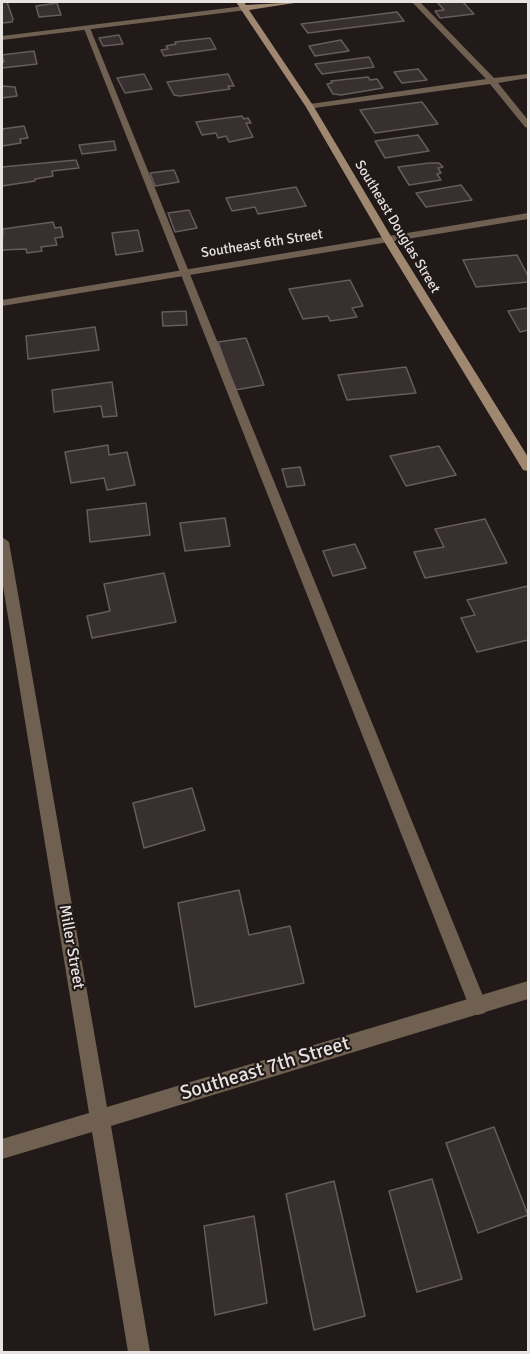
<!DOCTYPE html>
<style>
body{margin:0}
#map{position:relative;width:530px;height:1354px;overflow:hidden;background:#221a19;font-family:Signika,sans-serif}
canvas{display:block}
.frame{position:absolute;inset:0;border:3px solid #e8e3e1;pointer-events:none}
</style>
<div id="map">
<canvas width="530" height="1354"></canvas>
<div class="frame"></div>
</div>
<script>
const c = document.querySelector('canvas').getContext('2d');
c.lineJoin = 'round';
function paint(path, color) {
  c.fillStyle = color;
  c.fill(path, 'evenodd');
}
function poly(rows) {
  const path = new Path2D();
  for (const r of rows) {
    path.moveTo(r[0], r[1]);
    for (let i = 2; i < r.length; i += 2) path.lineTo(r[i], r[i + 1]);
  }
  return path;
}
function stroke(path, color, width, dash) {
  c.strokeStyle = color;
  c.lineWidth = width;
  c.lineCap = dash ? 'butt' : 'round';
  c.setLineDash(dash || []);
  c.stroke(path);
}
function label(font, color, halo, rows, align = 'center') {
  c.font = font + ' Signika,sans-serif';
  c.lineWidth = 4.5;
  c.setLineDash([]);
  c.textBaseline = 'middle';
  c.strokeStyle = halo;
  c.fillStyle = color;
  for (const [text, x, y, turn = 0] of rows) {
    c.save();
    c.translate(x, y);
    c.rotate((+turn || 0) * Math.PI / 180);
    c.textAlign = isNaN(turn) ? turn : align;
    if (halo) c.strokeText(text, 0, 0);
    c.fillText(text, 0, 0);
    c.restore();
  }
}
const building = poly([
 [2,2,7,2,13,19,12,22,2,23,2,2],
 [437,2,463,2,474,14,440,18,435,11,444,10,437,2],
 [57,3,61,15,39,17,36,6,57,3],
 [397,12,404,21,308,33,301,24,397,12],
 [119,35,123,44,103,46,99,38,119,35],
 [210,38,216,49,164,56,161,50,168,49,166,46,176,44,175,42,210,38],
 [341,40,349,51,315,56,309,46,341,40],
 [34,51,37,64,2,68,2,62,4,62,2,55,34,51],
 [369,57,374,67,322,74,315,64,369,57],
 [418,69,427,80,402,83,394,72,418,69],
 [144,74,152,89,125,93,117,78,144,74],
 [228,74,234,86,228,86,230,89,180,96,174,95,167,82,228,74],
 [368,77,370,80,377,79,383,88,341,95,333,94,327,84,332,83,331,81,368,77],
 [2,86,15,87,17,96,2,98,2,86],
 [422,102,438,124,375,133,360,110,422,102],
 [242,116,244,119,248,118,251,123,246,123,253,137,229,142,226,136,218,138,216,133,202,135,196,122,242,116],
 [24,126,28,138,20,139,21,143,2,146,2,129,24,126],
 [418,135,429,151,385,158,375,141,418,135],
 [114,141,116,150,82,154,79,145,114,141],
 [76,160,79,168,52,171,53,176,35,179,35,181,2,186,2,167,76,160],
 [429,163,439,163,443,167,438,168,441,173,437,174,441,180,409,185,398,167,429,163],
 [174,170,179,182,155,186,150,173,174,170],
 [461,185,472,200,426,207,416,193,461,185],
 [296,187,306,206,258,214,255,207,232,211,226,198,296,187],
 [189,210,197,228,175,232,168,213,189,210],
 [53,222,55,228,61,227,63,237,55,238,57,245,41,247,42,251,27,253,26,249,2,250,3,229,53,222],
 [138,230,143,251,116,255,112,233,138,230],
 [517,255,528,276,528,282,476,287,463,260,517,255],
 [350,280,363,306,352,308,357,317,330,321,328,316,303,319,289,289,350,280],
 [528,308,528,330,520,332,508,311,528,308],
 [186,311,187,325,163,326,162,312,186,311],
 [95,327,99,350,28,359,26,336,95,327],
 [246,338,264,385,235,390,218,342,246,338],
 [406,367,416,393,347,400,338,375,406,367],
 [112,382,117,416,103,417,101,406,54,412,52,390,112,382],
 [108,445,109,455,127,452,135,485,107,490,104,478,71,483,65,452,108,445],
 [439,446,456,475,406,486,390,456,439,446],
 [300,467,305,485,287,487,282,469,300,467],
 [146,503,150,535,90,542,87,510,146,503],
 [225,518,230,546,185,551,180,523,225,518],
 [485,519,507,563,425,578,414,552,444,547,435,529,485,519],
 [355,544,366,568,333,576,323,551,355,544],
 [164,573,176,622,92,638,87,616,110,611,104,584,164,573],
 [528,586,528,640,477,652,461,618,475,615,467,600,528,586],
 [192,788,205,830,144,848,133,803,192,788],
 [239,890,249,935,290,926,304,983,195,1007,178,903,239,890],
 [494,1127,528,1215,478,1233,446,1143,494,1127],
 [432,1179,462,1279,417,1292,389,1191,432,1179],
 [334,1181,365,1316,314,1330,286,1194,334,1181],
 [254,1216,267,1303,215,1315,204,1226,254,1216]
]);
paint(building, '#382f31');
stroke(building, '#655c5e', 1.5);
paint(poly([
 [412,2,420,2,494,78,528,74,528,78,498,83,528,120,528,128,525,127,490,84,307,109,307,105,310,104,486,79,412,2],
 [83,26,90,28,487,1006,485,1013,478,1015,471,1013,469,1006,83,26]
]), '#706051');
paint(poly([
 [244,6,248,8,247,10,2,40,2,36,244,6],
 [528,213,528,219,2,306,2,300,528,213],
 [2,537,9,542,107,1107,528,981,528,999,111,1126,150,1352,128,1352,92,1132,2,1159,2,1139,89,1113,2,580,2,537]
]), '#706051');
paint(poly([
 [236,2,244,2,246,5,301,2,249,10,314,107,392,238,528,457,528,471,523,470,382,238,306,107,236,2]
]), '#a0876f');
label('14px', '#e8e3e1', '#221a19', [
 ["Southeast Douglas Street",397,227,59],
 ["Southeast 6th Street",262,244,-9]
]);
label('16px', '#e8e3e1', '#221a19', [
 ["Miller Street",71,947,80]
]);
label('20px', '#e8e3e1', '#221a19', [
 ["Southeast 7th Street",265,1069,-17]
]);
</script>
